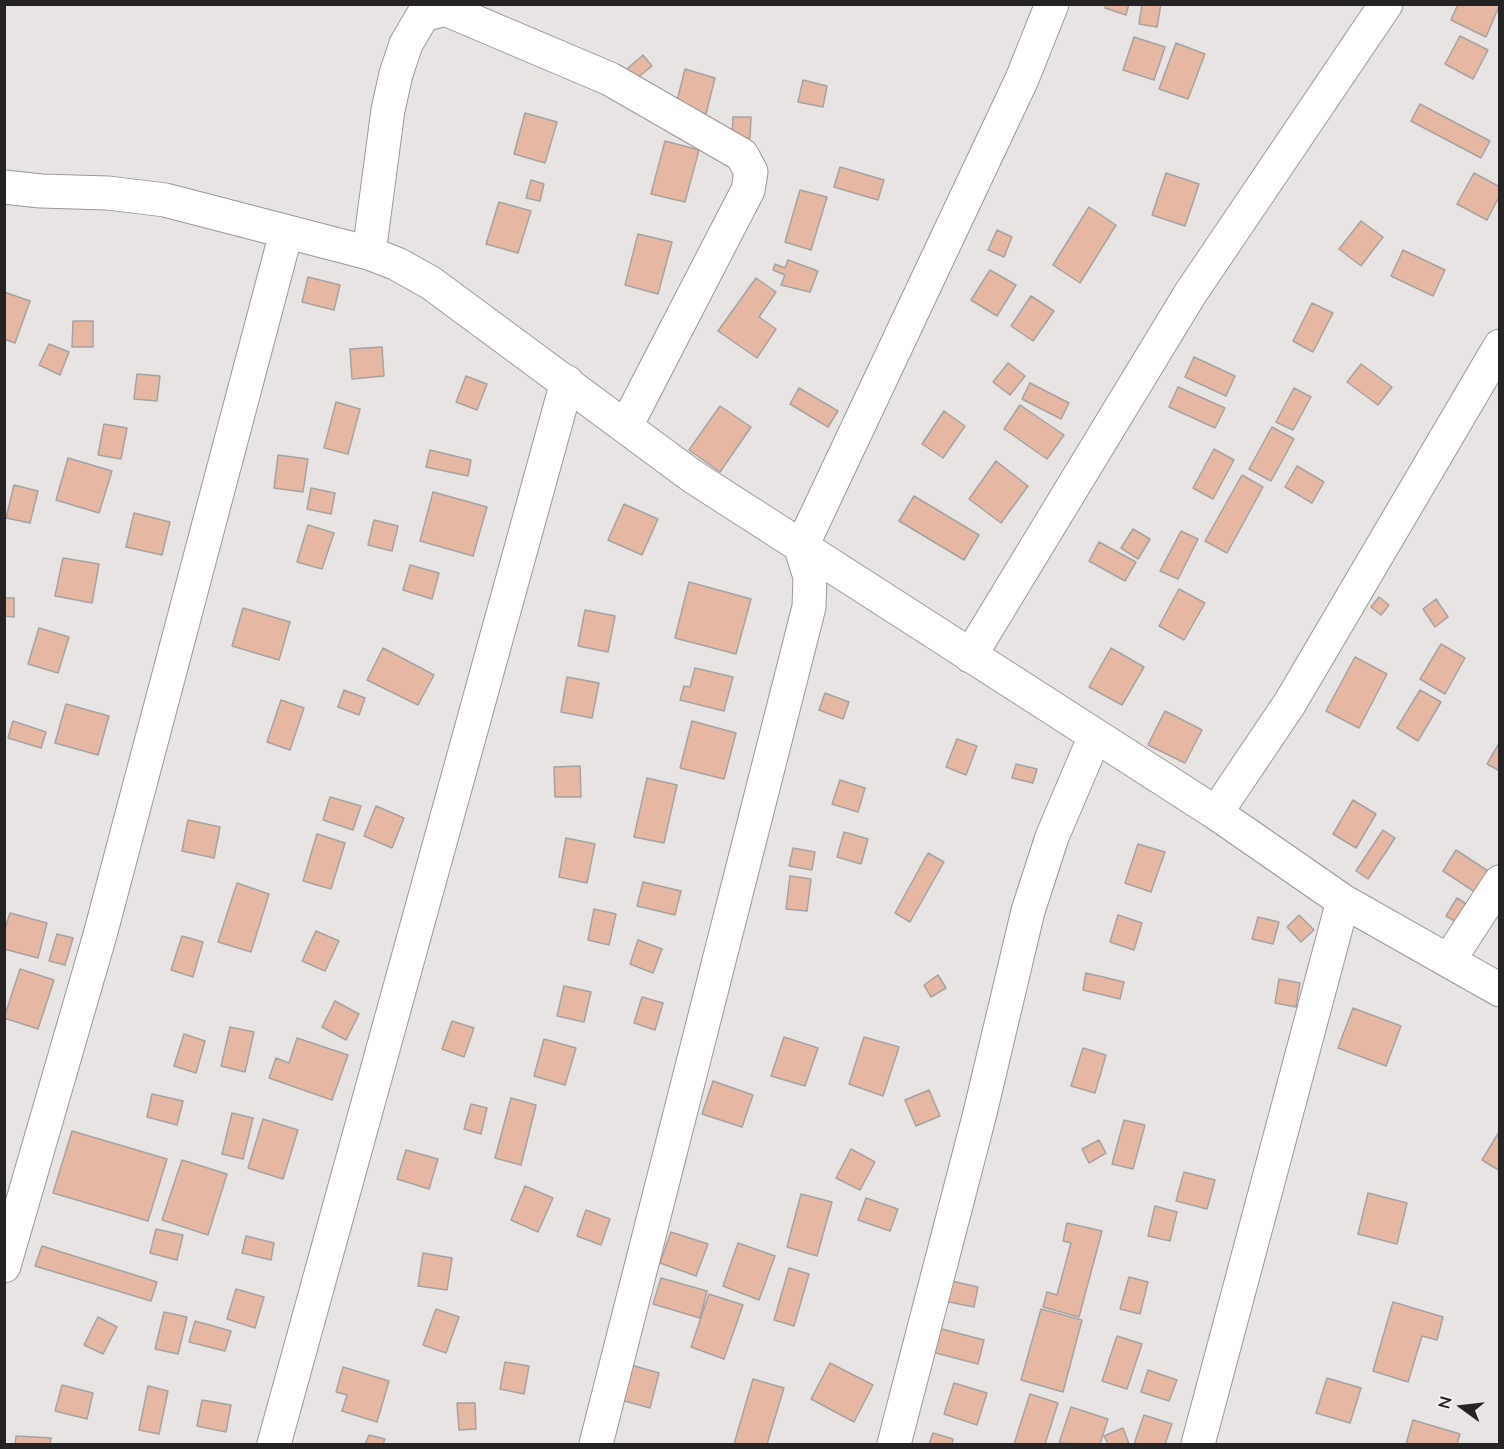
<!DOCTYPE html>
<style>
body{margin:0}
#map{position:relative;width:1504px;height:1449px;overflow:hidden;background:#e8e4e4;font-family:Mulish,sans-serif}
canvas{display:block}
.frame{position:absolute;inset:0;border:6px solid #242222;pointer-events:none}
.north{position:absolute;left:1432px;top:1377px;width:60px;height:60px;-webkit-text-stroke:4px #f5f1f1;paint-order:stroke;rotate:285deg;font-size:16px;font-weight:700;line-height:24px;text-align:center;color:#242222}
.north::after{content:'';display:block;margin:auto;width:21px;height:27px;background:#242222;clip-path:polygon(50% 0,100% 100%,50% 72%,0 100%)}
</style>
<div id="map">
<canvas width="1504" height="1449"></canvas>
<div class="frame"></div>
<div class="north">N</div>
</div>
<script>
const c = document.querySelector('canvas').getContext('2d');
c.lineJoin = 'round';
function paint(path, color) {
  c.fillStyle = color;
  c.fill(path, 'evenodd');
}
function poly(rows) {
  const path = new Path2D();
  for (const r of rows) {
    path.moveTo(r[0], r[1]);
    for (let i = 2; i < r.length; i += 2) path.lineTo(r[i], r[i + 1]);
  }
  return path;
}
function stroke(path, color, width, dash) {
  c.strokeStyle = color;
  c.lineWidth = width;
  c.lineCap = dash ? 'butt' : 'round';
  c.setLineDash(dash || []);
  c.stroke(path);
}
const building = poly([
 [1106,4,1129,4,1126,15,1105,8,1106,4],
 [1142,4,1161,4,1157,27,1139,24,1142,4],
 [1458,4,1500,4,1486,37,1451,20,1458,4],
 [1460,36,1488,50,1473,79,1445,64,1460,36],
 [1134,37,1165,47,1154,80,1123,70,1134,37],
 [1176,43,1205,54,1188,99,1159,89,1176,43],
 [643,55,652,66,636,79,627,69,643,55],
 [685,69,715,78,706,114,676,105,685,69],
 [803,80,827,86,823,107,798,102,803,80],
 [1420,104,1490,141,1481,158,1411,121,1420,104],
 [525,113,557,122,545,163,514,154,525,113],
 [733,117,751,117,750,138,732,138,733,117],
 [665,141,699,150,685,202,651,194,665,141],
 [840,167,884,180,878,200,834,187,840,167],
 [1166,173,1199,184,1185,226,1152,215,1166,173],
 [1474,173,1500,187,1500,195,1487,220,1457,204,1474,173],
 [531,180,544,184,540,201,526,198,531,180],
 [800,190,827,197,811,250,785,242,800,190],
 [499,202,531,211,518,253,486,244,499,202],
 [1089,207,1116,225,1080,283,1053,265,1089,207],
 [1361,221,1383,237,1361,266,1339,249,1361,221],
 [997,230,1012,237,1004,257,988,250,997,230],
 [638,234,672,242,658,294,625,285,638,234],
 [1403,250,1445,270,1433,296,1391,276,1403,250],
 [788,260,818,271,810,292,781,285,785,275,773,270,775,264,785,268,788,260],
 [990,270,1016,285,997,316,971,300,990,270],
 [308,277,340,285,334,310,302,302,308,277],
 [756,278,776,292,759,317,776,329,757,358,718,331,756,278],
 [4,292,30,301,15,343,4,339,4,292],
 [1031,296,1054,311,1033,341,1011,326,1031,296],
 [1312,303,1333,313,1313,352,1293,341,1312,303],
 [73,321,93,321,93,347,72,347,73,321],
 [49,344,69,352,60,375,39,365,49,344],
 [382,347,384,376,352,379,350,349,382,347],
 [1194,357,1235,376,1226,396,1185,377,1194,357],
 [1008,363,1025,376,1010,395,993,382,1008,363],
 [1361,364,1392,387,1378,405,1347,382,1361,364],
 [137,374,160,376,157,401,134,399,137,374],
 [466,376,487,384,477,410,456,402,466,376],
 [1030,383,1069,403,1061,419,1022,399,1030,383],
 [1178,387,1225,408,1215,428,1169,407,1178,387],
 [799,388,838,411,828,427,790,404,799,388],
 [1294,388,1311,397,1293,430,1276,422,1294,388],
 [336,402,360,409,348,454,324,448,336,402],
 [1020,405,1064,435,1047,459,1004,429,1020,405],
 [720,406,751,427,720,472,689,450,720,406],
 [944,411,965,426,943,458,922,444,944,411],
 [104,424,127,428,121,459,98,455,104,424],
 [1272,427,1294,439,1271,481,1249,469,1272,427],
 [1214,449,1234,460,1213,499,1193,488,1214,449],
 [430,450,471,460,468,476,426,467,430,450],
 [278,455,308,459,303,492,274,488,278,455],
 [68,458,112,471,99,513,56,500,68,458],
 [996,461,1028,486,1001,523,969,499,996,461],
 [1297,466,1324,482,1312,503,1285,487,1297,466],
 [1242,475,1263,487,1227,553,1205,541,1242,475],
 [14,485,38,491,30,523,6,518,14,485],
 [311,488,335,493,331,514,307,509,311,488],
 [433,492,487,507,473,556,420,541,433,492],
 [914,496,979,535,964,560,899,521,914,496],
 [624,504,658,519,642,555,608,540,624,504],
 [134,513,170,522,162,555,126,547,134,513],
 [374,520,398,526,392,551,368,545,374,520],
 [308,525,334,533,322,569,297,562,308,525],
 [1133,529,1150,539,1138,559,1121,548,1133,529],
 [1181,531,1198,539,1178,579,1160,571,1181,531],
 [1099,542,1136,562,1125,581,1089,561,1099,542],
 [63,558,99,564,92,603,55,596,63,558],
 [410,565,439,573,432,599,403,590,410,565],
 [689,582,751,599,736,654,675,638,689,582],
 [1179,589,1205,603,1184,640,1159,626,1179,589],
 [1379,597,1389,605,1381,615,1371,607,1379,597],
 [4,598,14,598,14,617,4,616,4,598],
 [1436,599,1448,617,1435,627,1423,609,1436,599],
 [243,608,290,622,279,660,232,646,243,608],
 [585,610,615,616,608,652,578,646,585,610],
 [39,628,69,637,58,673,28,664,39,628],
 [1441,644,1465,658,1445,694,1420,679,1441,644],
 [383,648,434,675,418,705,367,680,383,648],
 [1111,648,1144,667,1122,705,1089,687,1111,648],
 [1355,657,1387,674,1359,728,1326,711,1355,657],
 [695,668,733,677,724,711,680,700,684,686,690,687,695,668],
 [567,677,599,683,592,718,561,712,567,677],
 [344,690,365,698,359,715,338,707,344,690],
 [1420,690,1441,702,1418,741,1397,728,1420,690],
 [825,693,849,702,843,719,819,710,825,693],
 [281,700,304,708,290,750,267,742,281,700],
 [66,704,109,716,98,755,55,743,66,704],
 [1165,711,1202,730,1185,763,1148,745,1165,711],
 [13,721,46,732,41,748,8,738,13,721],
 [692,721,736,733,724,779,680,768,692,721],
 [957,739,977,746,966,775,946,767,957,739],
 [1498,745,1500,746,1500,771,1487,764,1498,745],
 [1016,764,1037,769,1033,783,1012,778,1016,764],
 [580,766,581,797,555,797,554,767,580,766],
 [647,778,677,785,664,843,634,837,647,778],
 [840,780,865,788,858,812,832,804,840,780],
 [330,797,361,806,353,830,323,820,330,797],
 [1353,800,1376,814,1356,848,1333,834,1353,800],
 [376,806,404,818,392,848,364,836,376,806],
 [188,820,220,827,214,858,182,851,188,820],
 [1383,830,1395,838,1368,879,1356,871,1383,830],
 [844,832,868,839,861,864,837,857,844,832],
 [317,834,345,843,331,889,303,881,317,834],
 [566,838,595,844,587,883,559,877,566,838],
 [1138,844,1165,852,1151,892,1125,883,1138,844],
 [793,848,815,852,812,870,789,866,793,848],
 [1456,850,1488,871,1475,892,1443,871,1456,850],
 [928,853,944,862,910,922,895,913,928,853],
 [790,876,811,879,807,911,786,909,790,876],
 [643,882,681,891,675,915,637,906,643,882],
 [237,883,269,894,251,952,218,942,237,883],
 [1457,898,1468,905,1458,923,1446,916,1457,898],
 [594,909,616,914,609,945,588,940,594,909],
 [10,913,47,923,38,958,4,949,4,932,10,913],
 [1118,915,1142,923,1134,950,1110,942,1118,915],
 [1299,915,1314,930,1301,942,1287,927,1299,915],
 [1258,917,1279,922,1273,944,1252,939,1258,917],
 [316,931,339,941,325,971,302,961,316,931],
 [57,934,73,938,65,965,49,961,57,934],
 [182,936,203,942,193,977,171,970,182,936],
 [638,940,662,949,653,973,630,964,638,940],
 [20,969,54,980,38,1029,4,1018,20,969],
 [1086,973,1124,982,1120,999,1083,990,1086,973],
 [938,975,946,988,931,997,924,985,938,975],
 [1279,979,1300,983,1296,1007,1275,1003,1279,979],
 [564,986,591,992,584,1022,557,1016,564,986],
 [642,997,663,1003,655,1030,634,1023,642,997],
 [335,1001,359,1014,346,1040,322,1027,335,1001],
 [1353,1008,1401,1026,1386,1066,1338,1048,1353,1008],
 [452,1021,474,1028,464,1057,442,1049,452,1021],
 [230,1027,254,1032,245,1072,221,1066,230,1027],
 [184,1034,205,1041,196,1073,174,1066,184,1034],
 [784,1037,818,1048,805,1086,771,1076,784,1037],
 [864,1037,899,1047,883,1096,849,1084,864,1037],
 [297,1038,348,1055,332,1100,269,1078,276,1058,289,1063,297,1038],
 [544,1039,576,1048,565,1085,534,1076,544,1039],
 [1083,1048,1106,1055,1095,1093,1071,1086,1083,1048],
 [713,1081,753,1095,742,1127,702,1114,713,1081],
 [929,1090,940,1116,916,1126,905,1100,929,1090],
 [152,1094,183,1101,177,1125,147,1117,152,1094],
 [511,1098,536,1105,521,1165,495,1158,511,1098],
 [471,1104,487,1108,481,1134,464,1129,471,1104],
 [232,1113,253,1118,243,1159,222,1154,232,1113],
 [263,1119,298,1130,283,1179,248,1168,263,1119],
 [1124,1120,1145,1125,1133,1169,1112,1164,1124,1120],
 [72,1131,167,1159,148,1221,53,1193,72,1131],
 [1499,1132,1500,1132,1500,1171,1482,1160,1499,1132],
 [1099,1140,1106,1153,1089,1163,1082,1149,1099,1140],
 [851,1149,875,1162,860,1190,836,1178,851,1149],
 [406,1150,438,1159,429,1189,397,1179,406,1150],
 [182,1160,227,1174,208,1235,162,1220,182,1160],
 [1184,1172,1215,1180,1207,1209,1176,1201,1184,1172],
 [525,1186,553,1198,538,1232,511,1220,525,1186],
 [1368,1193,1407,1203,1397,1244,1358,1234,1368,1193],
 [801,1194,832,1202,817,1256,787,1247,801,1194],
 [866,1198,898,1209,890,1231,858,1220,866,1198],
 [1155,1206,1177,1212,1170,1241,1148,1236,1155,1206],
 [586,1210,610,1219,601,1245,577,1236,586,1210],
 [1067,1223,1102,1231,1079,1317,1043,1307,1047,1292,1057,1295,1071,1243,1063,1241,1067,1223],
 [156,1229,183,1235,177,1260,150,1253,156,1229],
 [671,1232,708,1244,696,1276,660,1263,671,1232],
 [246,1236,274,1243,271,1260,242,1253,246,1236],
 [738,1243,775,1256,759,1300,723,1286,738,1243],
 [42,1246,157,1282,151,1301,35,1266,42,1246],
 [423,1253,452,1258,447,1290,418,1286,423,1253],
 [789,1268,809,1274,794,1326,774,1320,789,1268],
 [1129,1277,1148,1282,1140,1314,1120,1309,1129,1277],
 [661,1278,707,1291,700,1318,653,1304,661,1278],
 [943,1279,978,1287,974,1307,939,1300,943,1279],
 [236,1289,264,1297,255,1328,227,1319,236,1289],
 [709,1294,743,1305,724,1359,691,1347,709,1294],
 [1393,1302,1443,1317,1437,1340,1422,1336,1408,1382,1373,1371,1393,1302],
 [436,1309,459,1317,446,1353,423,1345,436,1309],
 [1041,1309,1082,1320,1063,1392,1021,1380,1041,1309],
 [164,1312,187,1317,178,1354,155,1349,164,1312],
 [98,1317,117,1327,103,1354,84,1345,98,1317],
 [195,1321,231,1331,225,1351,189,1342,195,1321],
 [938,1328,984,1340,978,1364,932,1352,938,1328],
 [1117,1336,1142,1344,1127,1389,1102,1381,1117,1336],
 [505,1362,529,1366,524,1394,500,1389,505,1362],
 [830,1363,873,1385,854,1422,811,1399,830,1363],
 [631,1365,659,1373,650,1408,621,1400,631,1365],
 [343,1367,389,1381,377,1422,342,1411,347,1395,336,1392,343,1367],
 [1148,1370,1177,1380,1169,1401,1141,1392,1148,1370],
 [1327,1378,1361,1388,1350,1423,1316,1413,1327,1378],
 [753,1379,784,1388,767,1444,734,1444,753,1379],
 [954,1383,987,1393,977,1425,944,1414,954,1383],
 [62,1385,93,1393,87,1419,55,1411,62,1385],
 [148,1386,168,1391,159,1434,139,1430,148,1386],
 [1030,1394,1058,1403,1045,1444,1014,1444,1030,1394],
 [202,1400,231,1405,226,1432,197,1426,202,1400],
 [457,1403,475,1403,476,1429,459,1430,457,1403],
 [1071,1407,1108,1419,1100,1444,1059,1443,1071,1407],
 [1144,1415,1172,1424,1165,1444,1134,1444,1144,1415],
 [1413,1420,1460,1434,1457,1444,1406,1444,1413,1420],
 [1123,1428,1129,1444,1108,1444,1104,1436,1123,1428],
 [933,1433,953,1439,952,1444,929,1444,933,1433],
 [369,1435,385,1439,383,1444,365,1444,369,1435],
 [16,1436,51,1438,50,1444,15,1444,16,1436]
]);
paint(building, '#e6b7a3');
stroke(building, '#a6a2a0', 1.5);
const minor = poly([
 [4,187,41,191,108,193,165,200,369,253,397,264,431,283,692,476,1216,813,1343,901,1500,990],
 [369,253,388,110,396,74,406,44,423,15,445,9,610,79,742,155,751,172,748,190,626,426],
 [970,656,1190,294,1386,4],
 [1216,813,1290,703,1500,346],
 [1449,960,1500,882],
 [4,1266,100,935,286,233],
 [274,1444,567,382],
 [596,1444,809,607,810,577,801,548,1022,79,1052,4],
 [894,1444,980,1113,1028,911,1052,837,1095,736],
 [1198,1444,1343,901]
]);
stroke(minor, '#9b9797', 35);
stroke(minor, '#fff', 33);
</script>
